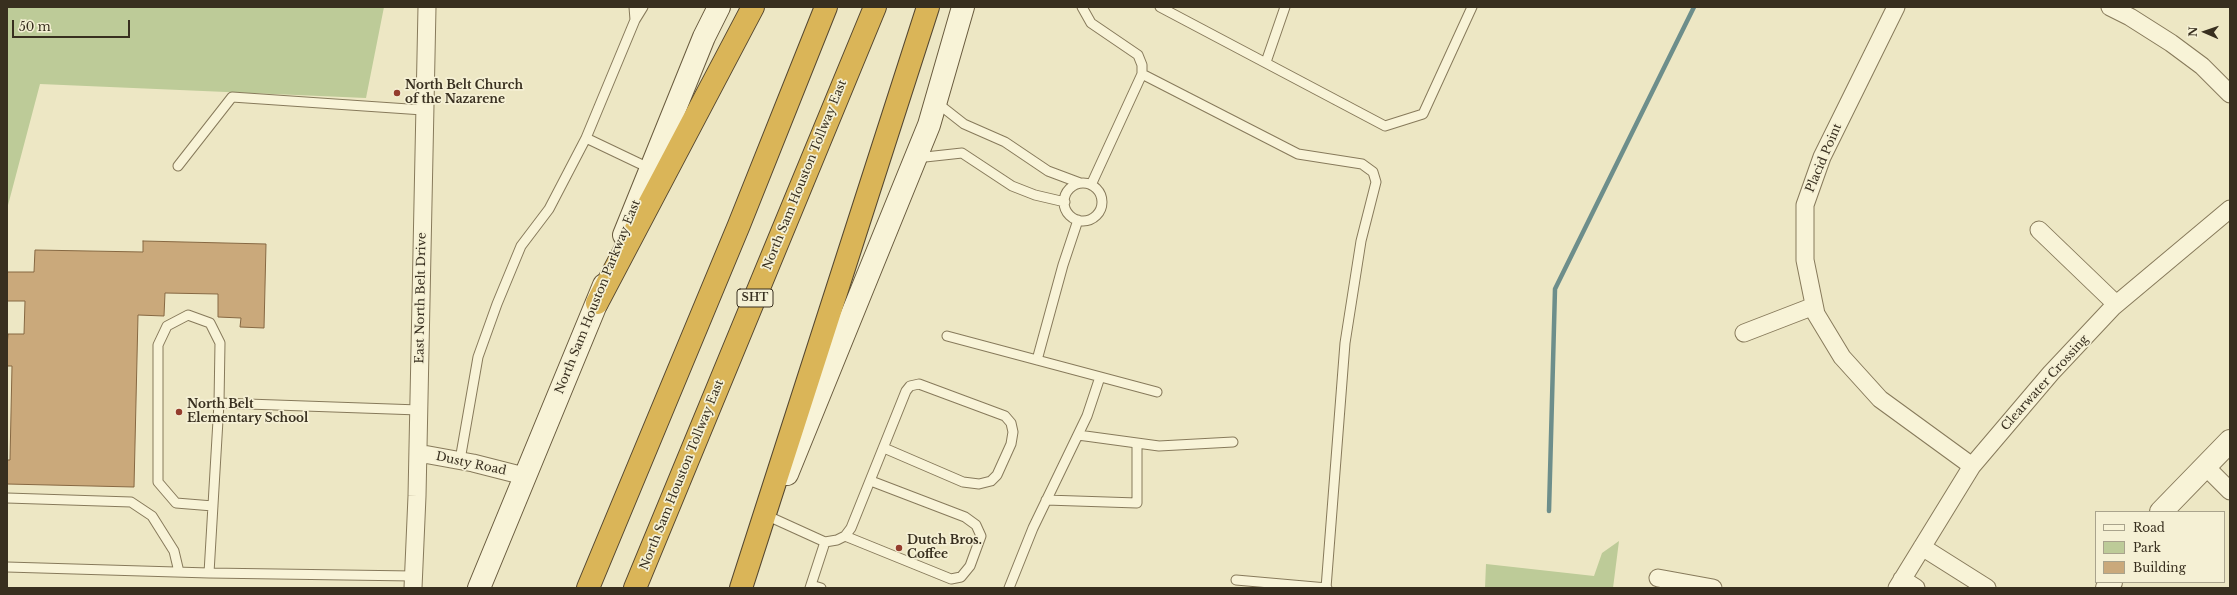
<!DOCTYPE html>
<style>
body{margin:0}
#map{position:relative;width:2237px;height:595px;overflow:hidden;background:#ede7c4;font-family:"Libre Baskerville",serif}
canvas{display:block}
.frame{position:absolute;inset:0;border:8px solid #382f1f;pointer-events:none}
.legend{position:absolute;left:2095px;top:511px;width:130px;height:72px;box-sizing:border-box;background:#f5f0d4;border:1px solid #a9a38c;margin:0;padding:5px 7px;list-style:none;font-size:12px;color:#382f1f}
.legend li{display:flex;align-items:center;gap:8px;height:20px}
.legend b{width:20px;border:1px solid #a9a38c}
.north{position:absolute;left:2185px;top:12px;width:40px;height:40px;-webkit-text-stroke:3px #f5f0d4;paint-order:stroke;rotate:272deg;font-size:11px;font-weight:700;line-height:16px;text-align:center;color:#382f1f}
.north::after{content:'';display:block;margin:auto;width:14px;height:18px;background:#382f1f;clip-path:polygon(50% 0,100% 100%,50% 72%,0 100%)}
.scale{position:absolute;left:12px;top:20px;width:118px;height:18px;box-sizing:border-box;border:2px solid #382f1f;border-top:0;padding-left:5px;font-size:12px;line-height:14px;white-space:nowrap;color:#382f1f;-webkit-text-stroke:3px #f5f0d4;paint-order:stroke}
</style>
<div id="map">
<canvas width="2237" height="595"></canvas>
<div class="frame"></div>
<ul class="legend">
<li><b style="height:5px;background:#f8f3d7"></b>Road</li>
<li><b style="height:11px;background:#bdcb98"></b>Park</li>
<li><b style="height:11px;background:#caa97b"></b>Building</li>
</ul>
<div class="north">N</div>
<div class="scale">50 m</div>
</div>
<script>
const c = document.querySelector('canvas').getContext('2d');
c.lineJoin = 'round';
function paint(path, color) {
  c.fillStyle = color;
  c.fill(path, 'evenodd');
}
function poly(rows) {
  const path = new Path2D();
  for (const r of rows) {
    if (r.length === 3) {
      path.moveTo(r[0] + r[2], r[1]);
      path.arc(r[0], r[1], r[2], 0, 2 * Math.PI);
      continue;
    }
    path.moveTo(r[0], r[1]);
    for (let i = 2; i < r.length; i += 2) path.lineTo(r[i], r[i + 1]);
  }
  return path;
}
function stroke(path, color, width, dash) {
  c.strokeStyle = color;
  c.lineWidth = width;
  c.lineCap = dash ? 'butt' : 'round';
  c.setLineDash(dash || []);
  c.stroke(path);
}
function label(font, color, halo, rows, align = 'center') {
  c.font = font + ' "Libre Baskerville",serif';
  c.lineWidth = 3.5;
  c.setLineDash([]);
  c.textBaseline = 'middle';
  c.strokeStyle = halo;
  c.fillStyle = color;
  for (const [text, x, y, turn = 0] of rows) {
    c.save();
    c.translate(x, y);
    c.rotate((+turn || 0) * Math.PI / 180);
    c.textAlign = isNaN(turn) ? turn : align;
    if (halo) c.strokeText(text, 0, 0);
    c.fillText(text, 0, 0);
    c.restore();
  }
}
paint(poly([
 [7,7,384,7,366,98,40,84,7,209],
 [1619,541,1613,588,1485,588,1486,564,1594,576,1602,553]
]), '#bdcb98');
stroke(poly([
 [1549,511,1555,289,1694,7]
]), '#6d8e8b', 4.5);
const building = poly([
 [143,241,266,244,264,328,240,327,241,318,218,317,218,294,165,293,164,316,138,315,134,487,7,484,7,460,10,460,12,366,7,366,7,346,8,334,24,334,25,301,7,301,7,272,34,272,35,250,143,252,143,241]
]);
paint(building, '#caa97b');
stroke(building, '#866842', 1);
const service = poly([
 [634,7,635,20,643,7],
 [1082,7,1091,23,1138,55,1142,65,1142,74,1091,185],
 [1160,7,1385,126,1423,114,1472,7],
 [635,20,586,138,651,169],
 [1266,62,1285,7],
 [1142,74,1298,154,1362,164,1373,172,1376,182,1361,241,1345,343,1326,588],
 [936,102,964,124,1005,142,1048,171,1080,183],
 [916,158,962,153,1012,186,1035,195,1065,202],
 [178,166,232,97,423,110],
 [1083,202,19],
 [947,336,1157,392],
 [1037,360,1063,265,1078,220],
 [219,403,419,410],
 [1078,435,1159,446,1233,442],
 [460,460,478,357,497,304,521,246,549,209,586,138],
 [7,498,131,502,152,516,174,551,179,572],
 [1046,500,1137,503,1137,444],
 [770,517,825,542,810,588],
 [845,536,951,579,961,577,970,566,981,536,976,525,965,517,871,481],
 [825,542,837,540,845,536,851,528,906,391,910,386,919,384,1005,416,1011,423,1013,432,1011,444,997,475,991,481,979,484,963,482,884,448],
 [7,567,209,573,413,576],
 [209,573,219,403,220,343,210,323,188,315,167,326,158,345,158,482,176,503,213,506],
 [1236,580,1327,588],
 [811,585,821,588],
 [1009,588,1033,528,1087,416,1100,377]
]);
const minor = poly([
 [1896,7,1822,157,1805,205,1805,260,1816,314,1842,357,1880,399,1972,466],
 [2110,7,2130,17,2171,43,2202,66,2230,94],
 [2039,230,2116,304],
 [1744,333,1814,306],
 [418,453,473,463,524,476],
 [2205,466,2230,491],
 [1922,547,1987,588],
 [1658,578,1713,588],
 [1902,579,1916,588],
 [413,588,417,496,427,7],
 [1897,588,1972,466,2051,373,2113,307,2230,209]
]);
const tertiary = poly([
 [2161,512,2230,441],
 [2107,588,2111,582]
]);
const secondary = poly([
 [624,235,704,37,719,7],
 [787,474,929,125,963,7],
 [479,588,604,285]
]);
const motorway = poly([
 [597,303,753,7],
 [588,588,739,225,826,7],
 [635,588,875,7],
 [741,588,928,7]
]);
stroke(service, '#877a5b', 11);
stroke(minor, '#877a5b', 19);
stroke(tertiary, '#877a5b', 24);
stroke(secondary, '#695b3e', 24);
stroke(motorway, '#55472f', 24);
stroke(service, '#f8f3d7', 9);
stroke(minor, '#f8f3d7', 17);
stroke(tertiary, '#f8f3d7', 22);
stroke(secondary, '#f8f3d7', 22);
stroke(motorway, '#dab558', 22);
for (const [x, y, r, color] of [
 [397,93,4,"#943d2d"],
 [179,412,4,"#943d2d"],
 [899,548,4,"#943d2d"]
]) {
  const dot = new Path2D();
  dot.arc(x, y, r, 0, 2 * Math.PI);
  c.fillStyle = color;
  c.fill(dot);
  stroke(dot, '#f5f0d4', 1.5);
}
for (const [x, y, w] of [
 [755,298,36]
]) {
  const box = new Path2D();
  box.roundRect(x - w / 2, y - 9, w, 18, 3);
  c.fillStyle = '#f5f0d4';
  c.fill(box);
  stroke(box, '#382f1f', 1);
}
label('bold 11px', '#382f1f', null, [
 ["SHT",755,298]
]);
label('bold 12px', '#382f1f', '#f5f0d4', [
 ["North Belt Church",405,86],
 ["of the Nazarene",405,100],
 ["North Belt",187,405],
 ["Elementary School",187,419],
 ["Dutch Bros.",907,541],
 ["Coffee",907,555]
], 'left');
label('12px', '#382f1f', '#f5f0d4', [
 ["Placid Point",1824,158,-67],
 ["North Sam Houston Tollway East",805,175,-68],
 ["North Sam Houston Parkway East",598,297,-68],
 ["East North Belt Drive",421,298,-89],
 ["Clearwater Crossing",2045,383,-48],
 ["Dusty Road",471,464,12],
 ["North Sam Houston Tollway East",682,475,-68]
]);
</script>
